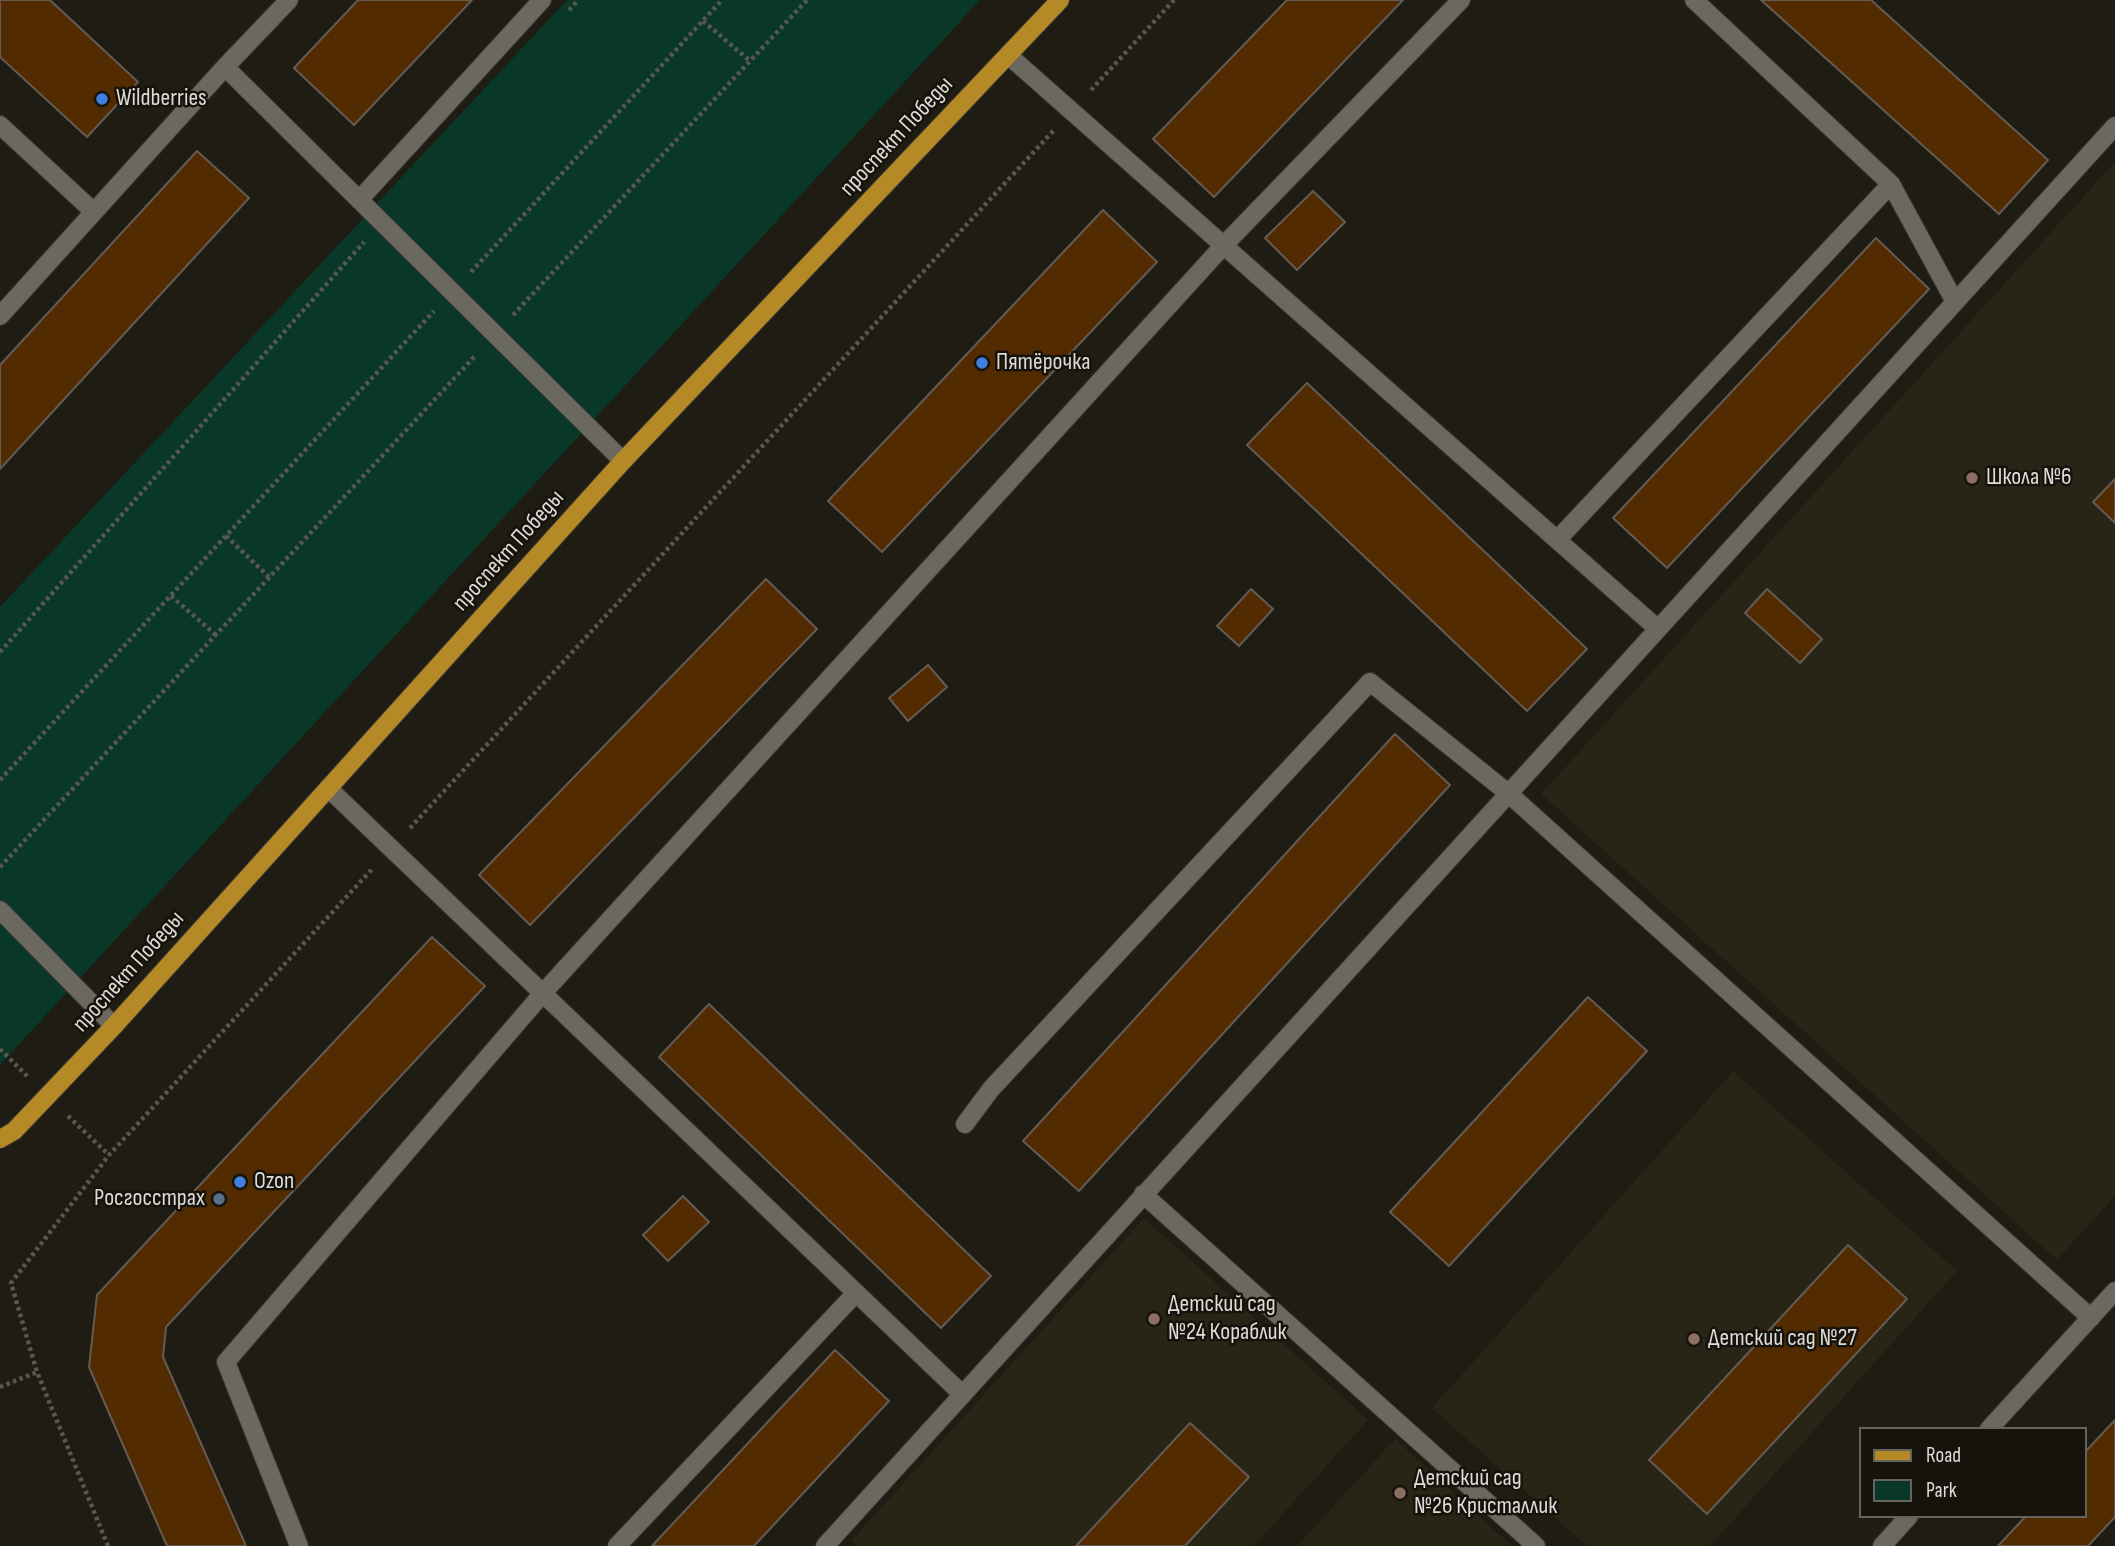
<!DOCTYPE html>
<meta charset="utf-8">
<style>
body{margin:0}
#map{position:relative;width:2115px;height:1546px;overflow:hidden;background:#1e1c13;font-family:"Sofia Sans Condensed",sans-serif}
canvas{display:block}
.legend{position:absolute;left:1859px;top:1427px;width:228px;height:91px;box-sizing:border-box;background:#15130b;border:2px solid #65635c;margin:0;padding:9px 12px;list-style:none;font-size:21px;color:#dddcd6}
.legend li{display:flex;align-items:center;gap:14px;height:35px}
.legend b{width:35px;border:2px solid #65635c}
</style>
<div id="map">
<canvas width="2115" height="1546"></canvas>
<ul class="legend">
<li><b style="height:9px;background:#b58a26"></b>Road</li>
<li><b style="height:19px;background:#0a3828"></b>Park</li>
</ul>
</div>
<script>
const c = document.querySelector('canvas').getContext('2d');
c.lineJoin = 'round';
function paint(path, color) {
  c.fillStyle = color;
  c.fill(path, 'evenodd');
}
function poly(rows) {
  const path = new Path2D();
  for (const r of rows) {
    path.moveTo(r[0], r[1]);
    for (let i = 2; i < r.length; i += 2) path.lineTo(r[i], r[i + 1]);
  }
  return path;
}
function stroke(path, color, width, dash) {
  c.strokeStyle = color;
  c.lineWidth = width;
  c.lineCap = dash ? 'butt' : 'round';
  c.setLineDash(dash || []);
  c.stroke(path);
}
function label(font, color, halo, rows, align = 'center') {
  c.font = font + ' "Sofia Sans Condensed",sans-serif';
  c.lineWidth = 5;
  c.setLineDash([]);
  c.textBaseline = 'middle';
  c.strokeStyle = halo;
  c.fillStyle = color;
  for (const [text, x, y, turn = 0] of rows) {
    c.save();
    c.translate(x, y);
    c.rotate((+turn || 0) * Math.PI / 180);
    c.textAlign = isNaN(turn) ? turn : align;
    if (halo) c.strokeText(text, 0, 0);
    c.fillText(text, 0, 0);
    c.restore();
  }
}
paint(poly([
 [2115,162,2115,1196,2057,1260,1541,794],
 [1733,1071,1957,1271,1710,1546,1587,1546,1432,1408],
 [1144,1218,1368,1420,1254,1546,857,1546,851,1541],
 [1395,1439,1512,1546,1297,1546]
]), '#282416');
paint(poly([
 [567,0,980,0,0,1065,0,607]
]), '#0a3828');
const building = poly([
 [0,0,50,0,138,82,87,137,0,57,0,0],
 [358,0,472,0,354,125,294,68,358,0],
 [1287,0,1403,0,1214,197,1153,139,1287,0],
 [1761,0,1871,0,2048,160,1999,214,1761,0],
 [197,151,249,198,0,469,0,365,197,151],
 [1313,191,1345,222,1297,270,1265,238,1313,191],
 [1103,210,1157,262,882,552,828,501,1103,210],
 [1876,238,1929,289,1667,568,1613,518,1876,238],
 [1307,383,1587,649,1527,711,1247,445,1307,383],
 [2115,479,2115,523,2093,502,2115,479],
 [766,579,817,629,530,925,479,875,766,579],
 [1251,589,1273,609,1239,646,1217,626,1251,589],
 [1767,589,1822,639,1800,663,1745,613,1767,589],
 [928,665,947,687,908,721,889,698,928,665],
 [1395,734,1450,785,1079,1191,1023,1141,1395,734],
 [432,937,485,986,166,1327,163,1357,246,1546,167,1546,89,1367,97,1295,432,937],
 [1588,997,1647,1051,1449,1266,1390,1212,1588,997],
 [709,1004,991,1276,941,1328,659,1057,709,1004],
 [683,1196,709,1222,668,1261,643,1235,683,1196],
 [1848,1245,1907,1299,1707,1514,1649,1460,1848,1245],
 [835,1350,889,1401,754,1546,652,1546,835,1350],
 [2115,1420,2115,1517,2088,1546,1998,1546,2026,1516,2085,1516,2085,1452,2115,1420],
 [1190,1423,1249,1477,1185,1546,1076,1546,1190,1423]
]);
paint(building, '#522b00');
stroke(building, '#645b55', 2);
const minor = poly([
 [1694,0,1891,184,1955,302],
 [1008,55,1658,629],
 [225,67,623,461],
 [0,125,94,212],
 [359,200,542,0],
 [0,316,225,67,289,0],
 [1557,540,1891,184],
 [328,788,962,1394],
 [0,910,114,1026],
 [965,1124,991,1089,1370,682,1508,793,2091,1318],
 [1143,1194,1536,1546],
 [1989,1429,2115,1291],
 [299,1546,226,1362,543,993,1224,245,1461,0],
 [617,1546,856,1293],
 [825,1546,2115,126],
 [1882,1546,1909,1516]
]);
const major = poly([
 [0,1139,14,1131,114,1026,623,461,1060,0]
]);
stroke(minor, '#373531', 20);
stroke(major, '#373531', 20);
stroke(poly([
 [569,10,578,0],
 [703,21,750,61],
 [1091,90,1174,0],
 [471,272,722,0],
 [513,315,807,0],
 [226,536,269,577],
 [171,596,216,635],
 [0,652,364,242],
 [0,780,434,311],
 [410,828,1054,130],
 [0,867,476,355],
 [0,1049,29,1078],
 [68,1116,109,1155],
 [0,1387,37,1372],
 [108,1546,37,1372,11,1283,109,1155,373,868]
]), '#595850', 4.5, [3.5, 3.5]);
stroke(minor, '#6b695f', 18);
stroke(major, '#b58a26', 18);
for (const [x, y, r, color] of [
 [102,99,7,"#3f7fe0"],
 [982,363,7,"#3f7fe0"],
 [1972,478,7,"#8d6e63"],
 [240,1182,7,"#3f7fe0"],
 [219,1199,7,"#5c6f8a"],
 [1154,1319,7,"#8d6e63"],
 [1694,1339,7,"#8d6e63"],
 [1400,1493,7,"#8d6e63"]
]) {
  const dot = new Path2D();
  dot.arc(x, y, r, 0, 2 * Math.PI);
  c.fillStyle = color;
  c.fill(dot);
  stroke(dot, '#15130b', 2.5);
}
label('24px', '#dddcd6', '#15130b', [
 ["Wildberries",116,99],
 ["Пятёрочка",996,363],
 ["Школа №6",1986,478],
 ["Ozon",254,1182],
 ["Росгосстрах",205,1199,"right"],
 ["Детский сад",1168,1305],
 ["№24 Кораблик",1168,1333],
 ["Детский сад №27",1708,1339],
 ["Детский сад",1414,1479],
 ["№26 Кристаллик",1414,1507]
], 'left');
label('24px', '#dddcd6', '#15130b', [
 ["проспект Победы",897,137,-47],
 ["проспект Победы",509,551,-48],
 ["проспект Победы",129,972,-48]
]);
</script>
